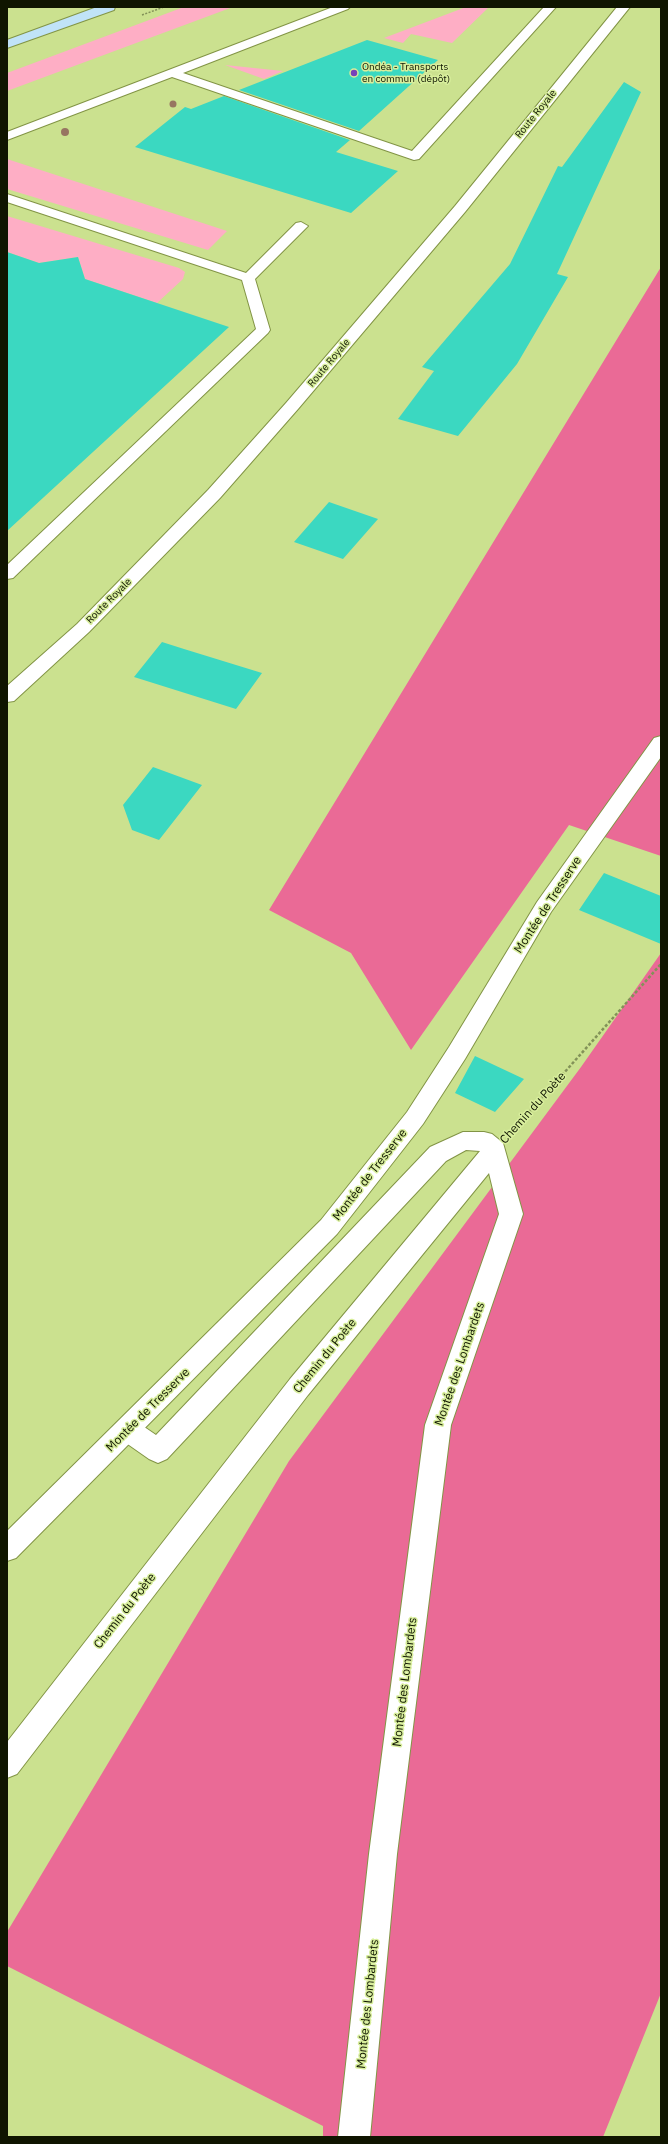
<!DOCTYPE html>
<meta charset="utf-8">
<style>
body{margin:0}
#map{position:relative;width:668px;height:2144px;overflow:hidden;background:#cbe18f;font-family:"IBM Plex Sans",sans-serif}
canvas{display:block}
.frame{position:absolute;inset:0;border:8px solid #0f1500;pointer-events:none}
</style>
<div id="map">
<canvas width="668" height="2144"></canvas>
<div class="frame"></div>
</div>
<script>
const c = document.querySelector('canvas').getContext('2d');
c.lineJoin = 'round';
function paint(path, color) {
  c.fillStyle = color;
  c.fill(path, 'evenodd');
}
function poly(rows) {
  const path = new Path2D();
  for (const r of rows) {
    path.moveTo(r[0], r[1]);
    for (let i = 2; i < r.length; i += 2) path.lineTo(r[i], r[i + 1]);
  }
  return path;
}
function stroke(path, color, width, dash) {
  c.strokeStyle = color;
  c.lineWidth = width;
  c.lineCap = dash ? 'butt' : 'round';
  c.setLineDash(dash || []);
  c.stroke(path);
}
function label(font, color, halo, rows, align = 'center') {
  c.font = font + ' "IBM Plex Sans",sans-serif';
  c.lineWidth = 3;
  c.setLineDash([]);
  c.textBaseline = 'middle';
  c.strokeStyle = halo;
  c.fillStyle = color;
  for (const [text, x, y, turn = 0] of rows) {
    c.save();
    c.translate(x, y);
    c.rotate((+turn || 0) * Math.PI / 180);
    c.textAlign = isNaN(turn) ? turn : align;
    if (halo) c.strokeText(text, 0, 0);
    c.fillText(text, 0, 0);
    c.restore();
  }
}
paint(poly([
 [184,7,233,7,7,91,7,73],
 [466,7,489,7,452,43,411,34,403,43,384,38],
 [225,65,283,71,264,79],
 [7,159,227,231,208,250,7,189],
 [7,216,179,268,185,272,183,279,157,303,85,279,78,257,39,263,7,252]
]), '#feaec5');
paint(poly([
 [661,267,661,856,569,825,411,1050,351,953,269,910],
 [661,953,661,1993,603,2137,323,2137,323,2126,7,1966,7,1932,289,1461,581,1067]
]), '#ea6a96');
paint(poly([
 [367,40,438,60,359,131,239,90],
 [624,82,641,92,557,274,568,277,517,364,458,436,398,419,434,371,422,367,510,264,558,166,562,167],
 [224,96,350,140,336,152,398,171,351,213,135,147,185,107,191,109],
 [7,252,39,263,78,257,85,279,229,327,7,531],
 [329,502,378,519,343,559,294,542],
 [162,642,184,649,262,673,236,709,134,677],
 [153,767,202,785,159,840,132,830,123,805],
 [604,873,661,896,661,944,579,910],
 [475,1056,524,1079,495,1112,455,1093]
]), '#3bd8c1');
const service = poly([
 [333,7,350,7,348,9,183,73,412,151,544,7,556,7,419,159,414,160,172,77,7,140,7,132,333,7],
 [7,194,246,273,296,223,301,222,308,226,255,279,270,330,268,333,13,578,7,579,7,565,256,329,242,280,7,202,7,194]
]);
const minor = poly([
 [617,7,630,7,465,212,298,409,220,498,89,632,14,701,7,702,7,686,77,624,208,490,286,403,455,206,617,7],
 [463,1132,484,1132,492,1134,503,1143,523,1214,451,1425,397,1854,370,2137,338,2137,369,1854,425,1425,499,1214,489,1173,308,1395,17,1774,7,1778,7,1742,290,1379,480,1151,466,1150,446,1161,167,1459,158,1463,149,1459,119,1438,115,1430,119,1422,128,1419,137,1422,156,1435,430,1147,463,1132]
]);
const tertiary = poly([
 [661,736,661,757,551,912,465,1059,423,1124,337,1234,16,1558,7,1561,7,1531,321,1220,407,1112,449,1047,537,902,654,738,661,736]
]);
const secondary = poly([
 [97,7,115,7,114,10,7,48,7,40,97,7]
]);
stroke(service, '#829445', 2);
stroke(minor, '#829445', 2);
stroke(tertiary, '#829445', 2);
stroke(secondary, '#829445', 2);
stroke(poly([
 [142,15,164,7]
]), '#829258', 1.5, [2, 1.5]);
stroke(poly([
 [522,1120,661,964]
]), '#829258', 2.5, [3, 2]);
paint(service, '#fff');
paint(minor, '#fff');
paint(tertiary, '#fff');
paint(secondary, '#c0e3f8');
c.fillStyle = '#977561';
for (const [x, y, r] of [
 [173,104,3.5],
 [65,132,4]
]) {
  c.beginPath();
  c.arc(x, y, r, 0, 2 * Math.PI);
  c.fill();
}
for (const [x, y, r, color] of [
 [354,73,4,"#7742b9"]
]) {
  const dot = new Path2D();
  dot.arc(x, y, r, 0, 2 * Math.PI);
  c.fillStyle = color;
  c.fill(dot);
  stroke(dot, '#d8ee9c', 1.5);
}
label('10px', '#0f1500', '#d8ee9c', [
 ["Ondéa - Transports",362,67],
 ["en commun (dépôt)",362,79]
], 'left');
label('10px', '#0f1500', '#d8ee9c', [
 ["Route Royale",536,114,-51],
 ["Route Royale",329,363,-50],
 ["Route Royale",109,601,-45]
]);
label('12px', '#0f1500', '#d8ee9c', [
 ["Montée de Tresserve",548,905,-57],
 ["Chemin du Poète",533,1108,-48],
 ["Montée de Tresserve",370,1175,-52],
 ["Chemin du Poète",325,1356,-51],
 ["Montée des Lombardets",460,1364,-71],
 ["Montée de Tresserve",148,1410,-45],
 ["Chemin du Poète",125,1611,-52],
 ["Montée des Lombardets",405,1682,-83],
 ["Montée des Lombardets",368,2004,-84]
]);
</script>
